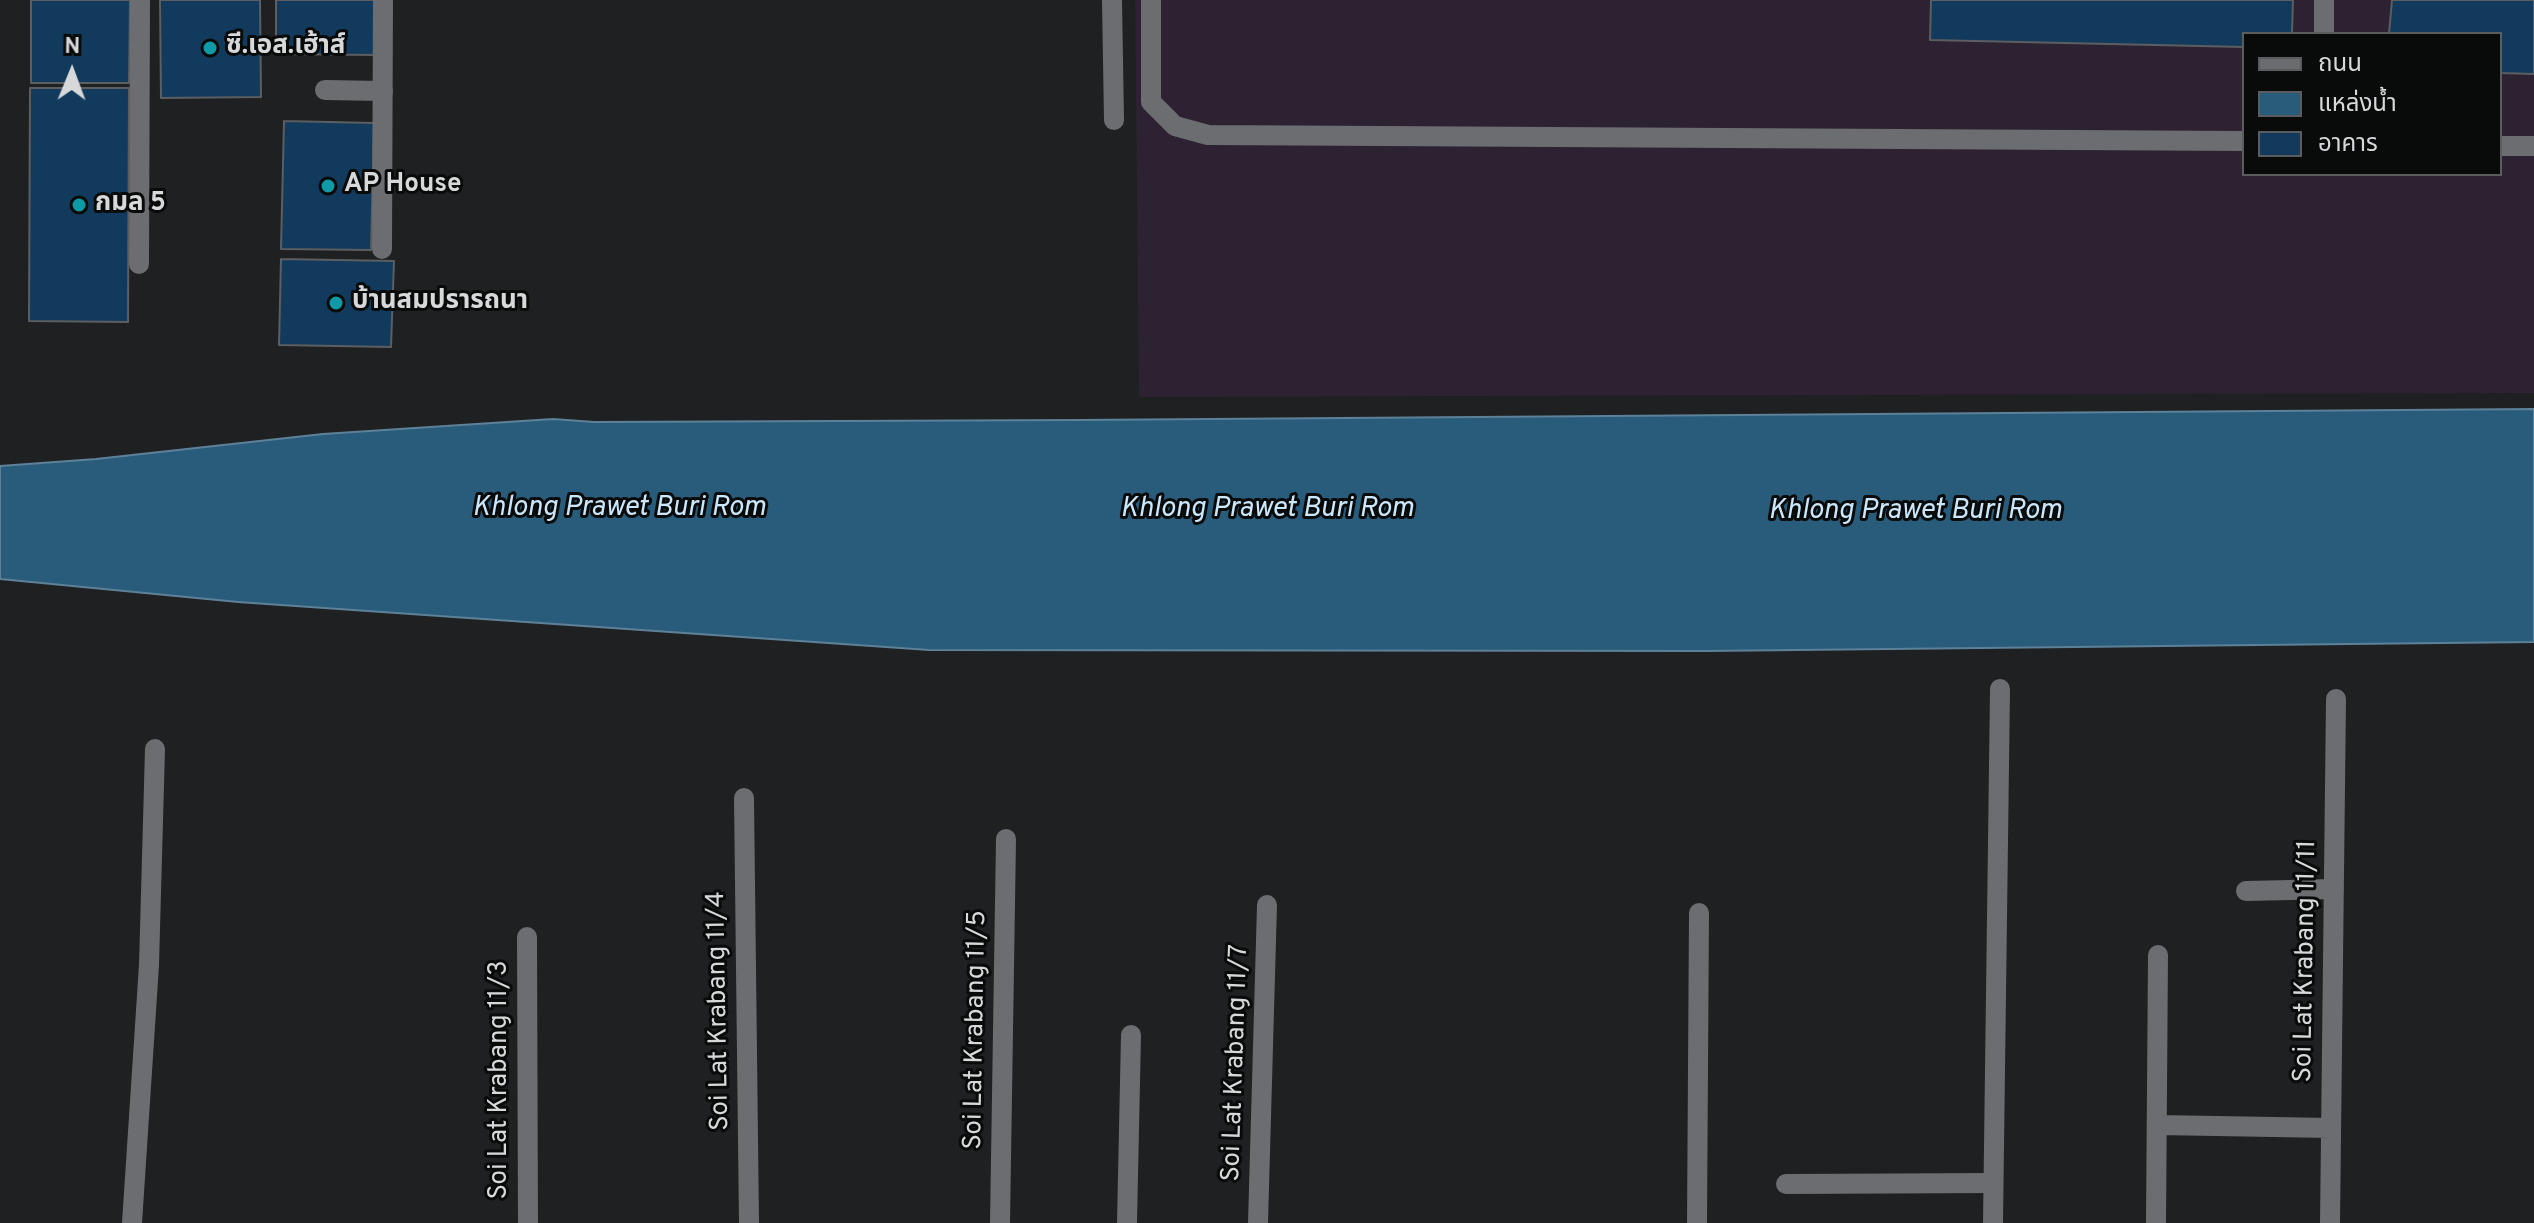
<!DOCTYPE html>
<meta charset="utf-8">
<style>
body{margin:0}
#map{position:relative;width:2534px;height:1223px;overflow:hidden;background:#1e2022;font-family:Overpass,"Noto Sans Thai",sans-serif}
canvas{display:block}
.legend{position:absolute;left:2242px;top:32px;width:260px;height:144px;box-sizing:border-box;background:#090a0a;border:2px solid #5b5c5d;margin:0;padding:10px 14px;list-style:none;font-size:24px;color:#d7d8da}
.legend li{display:flex;align-items:center;gap:16px;height:40px}
.legend b{width:40px;border:2px solid #5b5c5d}
.north{position:absolute;left:32px;top:32px;width:80px;height:80px;-webkit-text-stroke:6px #090a0a;paint-order:stroke;rotate:1deg;font-size:22px;font-weight:700;line-height:32px;text-align:center;color:#d7d8da}
.north::after{content:'';display:block;margin:auto;width:28px;height:36px;background:#d7d8da;clip-path:polygon(50% 0,100% 100%,50% 72%,0 100%)}
</style>
<div id="map">
<canvas width="2534" height="1223"></canvas>
<ul class="legend">
<li><b style="height:10px;background:#6b6d70"></b>ถนน</li>
<li><b style="height:22px;background:#295c7b"></b>แหล่งน้ำ</li>
<li><b style="height:22px;background:#123a5c"></b>อาคาร</li>
</ul>
<div class="north">N</div>
</div>
<script>
const c = document.querySelector('canvas').getContext('2d');
c.lineJoin = 'round';
function paint(path, color) {
  c.fillStyle = color;
  c.fill(path, 'evenodd');
}
function poly(rows) {
  const path = new Path2D();
  for (const r of rows) {
    path.moveTo(r[0], r[1]);
    for (let i = 2; i < r.length; i += 2) path.lineTo(r[i], r[i + 1]);
  }
  return path;
}
function stroke(path, color, width, dash) {
  c.strokeStyle = color;
  c.lineWidth = width;
  c.lineCap = dash ? 'butt' : 'round';
  c.setLineDash(dash || []);
  c.stroke(path);
}
function label(font, color, halo, rows, align = 'center') {
  c.font = font + ' Overpass,"Noto Sans Thai",sans-serif';
  c.lineWidth = 6;
  c.setLineDash([]);
  c.textBaseline = 'middle';
  c.strokeStyle = halo;
  c.fillStyle = color;
  for (const [text, x, y, turn = 0] of rows) {
    c.save();
    c.translate(x, y);
    c.rotate((+turn || 0) * Math.PI / 180);
    c.textAlign = isNaN(turn) ? turn : align;
    if (halo) c.strokeText(text, 0, 0);
    c.fillText(text, 0, 0);
    c.restore();
  }
}
paint(poly([
 [1135,0,2534,0,2534,393,1139,397],
 [2244,34,2500,34,2500,174,2244,174]
]), '#2d2231');
const water = poly([
 [2534,409,2534,642,1706,651,929,650,238,602,0,579,0,466,96,459,323,434,553,419,594,422,1078,420,2534,409]
]);
paint(water, '#295c7b');
stroke(water, '#5d8198', 2);
const building = poly([
 [31,0,130,0,129,83,31,83,31,0],
 [160,0,260,0,261,97,161,98,160,0],
 [276,0,377,0,377,55,276,54,276,0],
 [1931,0,2293,0,2292,34,2244,34,2244,47,1930,40,1931,0],
 [2392,0,2534,0,2534,74,2500,73,2500,34,2389,34,2392,0],
 [30,88,129,88,128,322,29,321,30,88],
 [284,121,374,123,371,250,281,249,284,121],
 [281,259,394,261,391,347,279,345,281,259]
]);
paint(building, '#123a5c');
stroke(building, '#5c5e61', 2);
stroke(poly([
 [1151,0,1151,102,1175,126,1208,135,2244,141],
 [2324,34,2324,0],
 [325,90,383,91],
 [2500,146,2534,146],
 [1786,1184,1993,1183],
 [132,1223,149,965,155,749]
]), '#6b6d70', 20);
stroke(poly([
 [1112,0,1114,120],
 [382,249,383,0],
 [139,264,140,0],
 [744,798,749,1223],
 [2246,891,2334,889],
 [527,937,528,1223],
 [2158,1125,2331,1128],
 [1000,1223,1006,839],
 [1127,1223,1131,1035],
 [1258,1223,1267,905],
 [1697,1223,1699,913],
 [1993,1223,2000,689],
 [2156,1223,2158,955],
 [2330,1223,2336,699]
]), '#6b6d70', 20);
for (const [x, y, r, color] of [
 [210,48,8,"#0f9aa8"],
 [328,186,8,"#0f9aa8"],
 [79,205,8,"#0f9aa8"],
 [336,303,8,"#0f9aa8"]
]) {
  const dot = new Path2D();
  dot.arc(x, y, r, 0, 2 * Math.PI);
  c.fillStyle = color;
  c.fill(dot);
  stroke(dot, '#090a0a', 3);
}
label('bold 26px', '#d7d8da', '#090a0a', [
 ["ซี.เอส.เฮ้าส์",226,48],
 ["AP House",344,186],
 ["กมล 5",95,205],
 ["บ้านสมปรารถนา",352,303]
], 'left');
label('26px', '#d7d8da', '#090a0a', [
 ["Soi Lat Krabang 11/11",2307,961,-89],
 ["Soi Lat Krabang 11/4",720,1011,-91],
 ["Soi Lat Krabang 11/5",977,1030,-89],
 ["Soi Lat Krabang 11/7",1237,1063,-88],
 ["Soi Lat Krabang 11/3",501,1080,-90]
]);
label('italic 28px', '#cae7fb', '#090a0a', [
 ["Khlong Prawet Buri Rom",619,509],
 ["Khlong Prawet Buri Rom",1267,510],
 ["Khlong Prawet Buri Rom",1915,512]
]);
</script>
